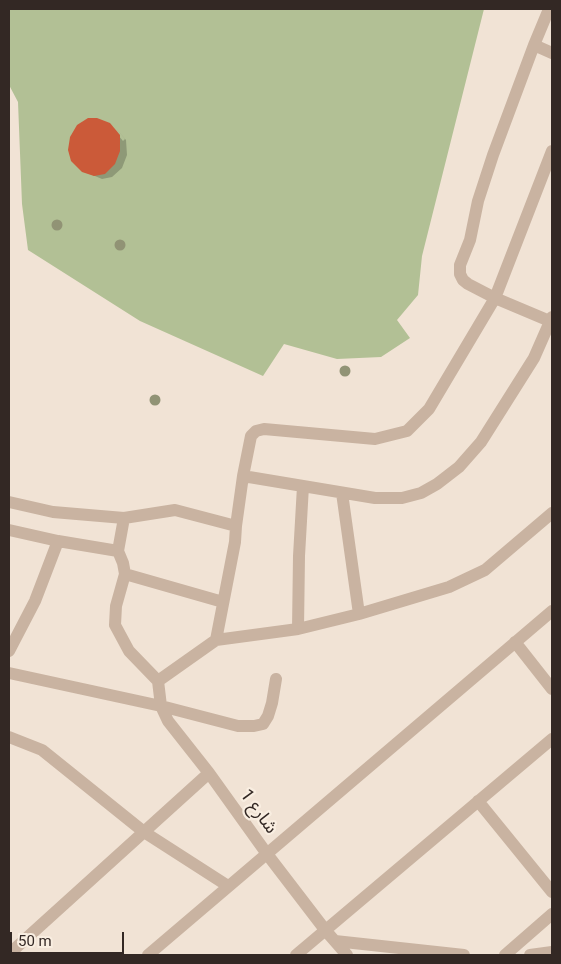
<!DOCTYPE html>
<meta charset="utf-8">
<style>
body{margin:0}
#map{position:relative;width:561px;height:964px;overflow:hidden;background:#f1e3d5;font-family:Roboto,sans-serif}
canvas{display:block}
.frame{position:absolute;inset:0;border:10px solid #332824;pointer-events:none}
.scale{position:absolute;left:10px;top:932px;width:114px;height:22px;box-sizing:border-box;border:2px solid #332824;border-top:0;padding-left:6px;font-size:15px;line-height:18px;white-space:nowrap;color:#332824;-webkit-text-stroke:4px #f9eee1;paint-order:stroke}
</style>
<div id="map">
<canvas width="561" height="964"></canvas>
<div class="frame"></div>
<div class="scale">50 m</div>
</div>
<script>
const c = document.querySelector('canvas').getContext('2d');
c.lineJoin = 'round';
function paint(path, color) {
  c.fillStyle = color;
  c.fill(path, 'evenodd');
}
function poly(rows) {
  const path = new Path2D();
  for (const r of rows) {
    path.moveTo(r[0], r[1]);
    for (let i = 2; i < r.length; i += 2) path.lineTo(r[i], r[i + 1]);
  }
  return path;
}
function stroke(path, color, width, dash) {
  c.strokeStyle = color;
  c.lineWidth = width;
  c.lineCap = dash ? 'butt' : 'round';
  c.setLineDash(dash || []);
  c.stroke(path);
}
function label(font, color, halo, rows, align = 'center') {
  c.font = font + ' Roboto,"Noto Sans Arabic",sans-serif';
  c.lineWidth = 4.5;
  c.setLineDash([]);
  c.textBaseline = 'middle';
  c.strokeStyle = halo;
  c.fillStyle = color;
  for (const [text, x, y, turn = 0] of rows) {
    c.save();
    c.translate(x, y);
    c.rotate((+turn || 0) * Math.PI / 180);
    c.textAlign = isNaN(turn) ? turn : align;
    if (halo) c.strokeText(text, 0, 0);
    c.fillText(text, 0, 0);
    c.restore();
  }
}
paint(poly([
 [9,9,484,9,422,256,418,295,397,320,410,338,381,357,337,359,284,344,263,376,140,321,28,250,22,204,18,102,9,85]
]), '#b2c095');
paint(poly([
 [109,124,123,141,125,139,115,127,126,140,127,155,122,168,112,177,102,179,83,171]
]), '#0003');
paint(poly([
 [88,118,97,118,110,123,120,135,120,151,115,164,105,174,94,176,82,172,71,161,68,150,70,137,77,125]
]), '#cb5a39');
stroke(poly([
 [549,9,534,45,493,155,478,201,470,240,460,265,460,274,463,280,468,284,495,298,552,322],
 [534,45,552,53],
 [243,476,375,498,402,498,421,493,437,484,459,467,481,442,534,358,552,317],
 [342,493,359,614],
 [9,502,53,512,124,518],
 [236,526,243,476,251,436,256,431,264,429,375,439,407,431,429,409,495,298,552,151],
 [9,530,58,541,118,551,123,563,125,574,116,606,115,625,129,651,158,681],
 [118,551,124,518,175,510,236,526,235,542,216,640],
 [125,574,223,602],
 [298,629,299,556,303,486],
 [515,642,552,689],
 [9,651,35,601,58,541],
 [9,673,161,706,238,726,254,726,263,724,268,716,272,703,276,679],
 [158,681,216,640,298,629,359,614,449,587,485,570,552,513],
 [158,681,161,706,168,721,209,773,267,854,326,931,347,955],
 [9,737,42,750,144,832,228,886],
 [478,801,552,892],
 [335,941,464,955],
 [9,954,209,773],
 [148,955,552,611],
 [296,955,552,739],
 [505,955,552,914],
 [530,955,552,952]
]), '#c9b3a1', 12);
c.fillStyle = '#919375';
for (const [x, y] of [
 [57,225],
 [120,245],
 [345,371],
 [155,400]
]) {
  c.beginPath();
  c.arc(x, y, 5.5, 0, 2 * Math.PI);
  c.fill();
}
label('18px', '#332824', '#f9eee1', [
 ["شارع 1",258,812,54]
]);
</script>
